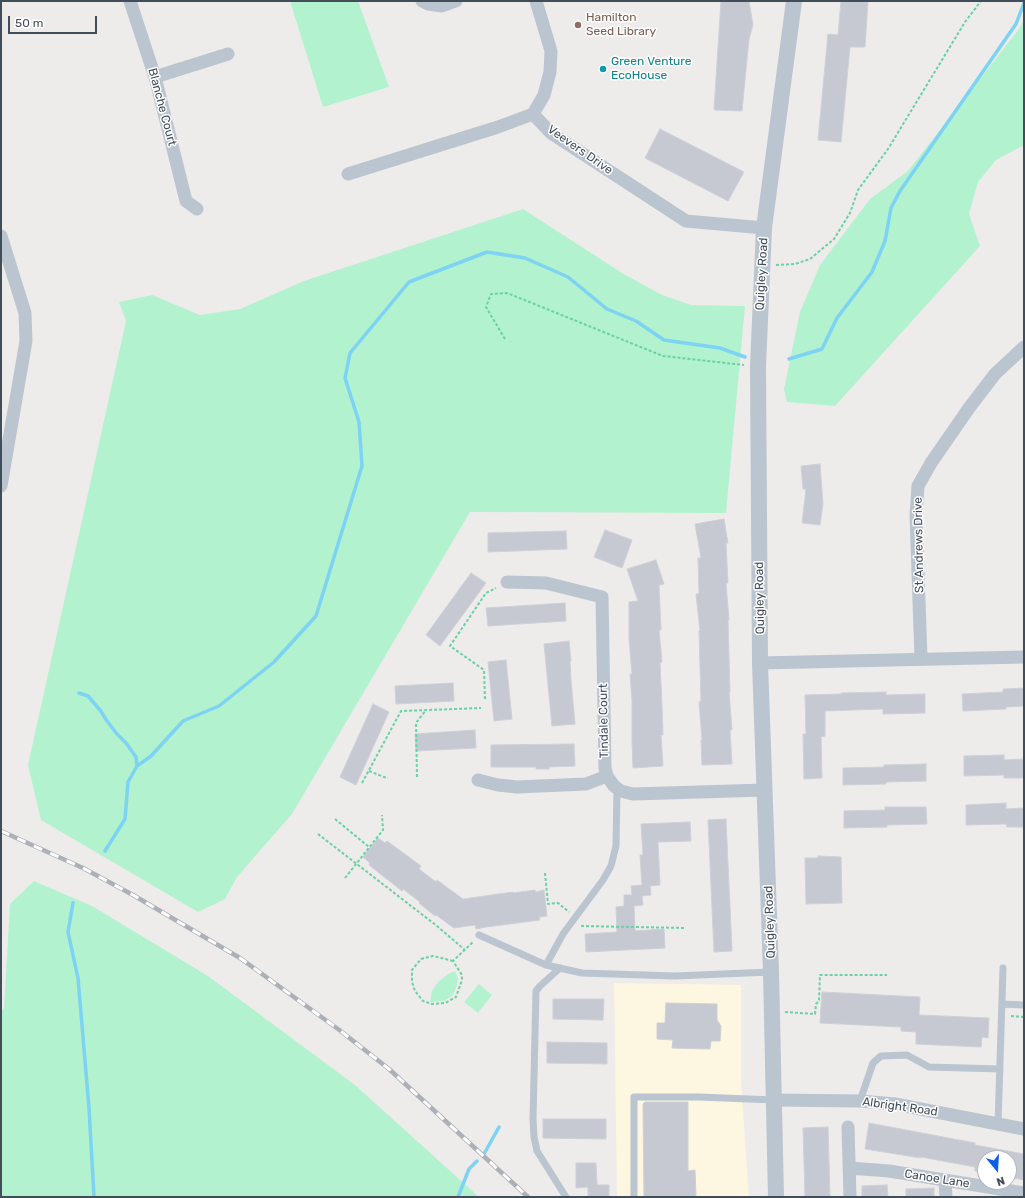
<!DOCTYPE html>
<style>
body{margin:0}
#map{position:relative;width:1025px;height:1198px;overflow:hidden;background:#eeebeb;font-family:Rubik,sans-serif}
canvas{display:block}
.frame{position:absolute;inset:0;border:2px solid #424d5a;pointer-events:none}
.north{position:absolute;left:977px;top:1150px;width:40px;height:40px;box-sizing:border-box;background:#fff;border:1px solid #b3b8bd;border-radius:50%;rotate:162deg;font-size:11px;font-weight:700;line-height:16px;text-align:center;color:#424d5a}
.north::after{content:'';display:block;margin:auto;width:14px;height:18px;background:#0a5ee9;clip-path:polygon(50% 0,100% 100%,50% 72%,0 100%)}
.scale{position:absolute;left:8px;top:16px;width:89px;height:18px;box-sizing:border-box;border:2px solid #424d5a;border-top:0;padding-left:5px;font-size:12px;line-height:14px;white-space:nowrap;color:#424d5a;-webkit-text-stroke:3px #fff;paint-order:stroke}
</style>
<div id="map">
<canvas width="1025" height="1198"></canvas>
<div class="frame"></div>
<div class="north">N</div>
<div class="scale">50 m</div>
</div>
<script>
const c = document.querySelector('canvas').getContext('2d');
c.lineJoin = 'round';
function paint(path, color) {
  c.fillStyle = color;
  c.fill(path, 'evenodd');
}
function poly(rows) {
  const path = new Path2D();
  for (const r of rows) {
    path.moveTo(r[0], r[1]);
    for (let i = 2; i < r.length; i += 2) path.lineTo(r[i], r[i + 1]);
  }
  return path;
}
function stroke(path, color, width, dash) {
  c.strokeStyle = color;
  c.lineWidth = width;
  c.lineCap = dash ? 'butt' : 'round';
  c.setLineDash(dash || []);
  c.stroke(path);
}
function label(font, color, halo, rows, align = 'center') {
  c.font = font + ' Rubik,sans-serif';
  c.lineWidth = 3;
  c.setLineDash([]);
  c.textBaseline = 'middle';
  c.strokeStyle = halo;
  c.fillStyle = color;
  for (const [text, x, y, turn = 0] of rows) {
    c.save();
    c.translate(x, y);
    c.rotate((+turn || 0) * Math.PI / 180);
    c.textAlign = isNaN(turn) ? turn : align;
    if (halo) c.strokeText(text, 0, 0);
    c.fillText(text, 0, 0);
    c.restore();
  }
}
paint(poly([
 [614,983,741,985,741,1081,749,1197,617,1197]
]), '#fdf6e0');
paint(poly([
 [290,1,358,1,389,87,323,107],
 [1024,20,1024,145,996,160,978,182,969,214,980,246,835,406,787,402,784,389,800,312,820,265,870,199,908,171,1019,29],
 [523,209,622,273,662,295,691,305,745,306,726,513,470,512,292,814,237,877,225,899,198,912,41,820,28,765,126,321,119,302,152,295,200,315,240,309,304,281],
 [34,881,92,906,208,976,355,1085,479,1197,1,1197,1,1011,4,1008,10,904],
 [455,971,458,978,457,984,455,991,452,996,444,1001,430,1002,432,991,438,982,448,974],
 [479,984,492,995,478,1013,464,1002]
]), '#b3f2cf');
stroke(poly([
 [789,359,822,349,837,318,872,272,885,241,891,208,900,191,1016,24,1024,3],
 [79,693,88,696,100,710,107,721,117,734,126,743,136,757,137,766],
 [105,851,125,819,128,782,137,766,151,756,183,721,219,706,274,662,316,616,362,466,359,422,345,378,350,353,409,282,487,252,525,258,568,277,607,309,636,321,664,340,720,348,745,357],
 [73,903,68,932,78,978,89,1108,94,1197],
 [484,1154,499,1127],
 [458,1197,469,1169,477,1161]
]), '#7cd3f3', 3.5);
const building = poly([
 [721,1,749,1,753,25,749,39,742,111,714,110,721,1],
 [841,1,868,1,865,47,850,47,841,142,818,140,828,34,838,35,841,1],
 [660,129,744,172,728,201,645,158,660,129],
 [820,464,823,504,820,525,802,523,806,489,803,489,801,466,820,464],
 [724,519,728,543,726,543,728,583,726,583,729,620,728,620,730,692,729,692,732,730,730,730,732,764,702,765,701,740,702,740,699,702,701,701,699,631,700,631,696,594,699,594,698,558,701,558,695,524,724,519],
 [605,530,632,540,622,568,594,557,605,530],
 [566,531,567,549,488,552,488,533,566,531],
 [656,560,664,584,659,585,661,630,659,630,662,662,660,662,662,705,663,735,661,735,663,766,633,768,632,743,632,700,630,674,632,674,629,639,629,602,638,601,627,569,656,560],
 [471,573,486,583,440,646,426,635,471,573],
 [565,603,566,621,488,626,486,608,565,603],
 [569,641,571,661,570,661,571,680,575,724,552,726,544,644,569,641],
 [506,660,512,719,494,721,488,662,506,660],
 [453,683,454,701,396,704,395,686,453,683],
 [1024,688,1024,706,1006,707,1006,709,963,711,962,694,1003,692,1003,689,1024,688],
 [886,692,886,695,925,694,925,713,883,714,883,709,825,711,825,736,821,737,822,778,804,779,803,734,806,734,805,695,841,694,841,693,886,692],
 [373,704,389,712,356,785,340,777,373,704],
 [475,730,476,748,416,751,415,734,475,730],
 [574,744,575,766,549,767,549,769,536,769,536,767,491,767,491,745,574,744],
 [1004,755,1004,760,1024,759,1024,778,1004,778,1004,775,964,776,964,756,1004,755],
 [926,764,926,781,886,782,886,784,843,785,843,768,884,767,884,765,926,764],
 [1006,803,1006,809,1024,808,1024,827,1007,827,1006,824,966,825,966,805,1006,803],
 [885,807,926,807,927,824,887,825,887,827,844,828,844,811,885,810,885,807],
 [726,819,732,951,714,952,708,820,726,819],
 [690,822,691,841,658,842,660,885,650,886,651,895,642,896,643,905,634,906,635,931,664,929,665,948,586,952,585,934,617,932,616,907,624,906,624,895,632,895,631,886,642,885,640,855,643,855,641,824,690,822],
 [378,838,385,843,387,841,421,866,419,869,436,882,437,880,463,899,513,892,513,893,535,890,536,892,544,890,547,916,539,917,540,920,486,927,476,929,475,925,454,928,436,915,435,916,419,903,420,902,403,889,402,891,369,865,370,863,363,857,378,838],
 [818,856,841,857,842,903,806,904,805,858,818,858,818,856],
 [822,992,920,997,919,1015,989,1018,988,1038,982,1037,981,1047,916,1044,916,1032,901,1031,901,1027,820,1023,822,992],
 [553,999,604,999,603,1020,553,1019,553,999],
 [666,1003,717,1004,717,1020,721,1026,720,1041,711,1041,710,1049,672,1048,673,1040,657,1039,657,1023,665,1023,666,1003],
 [547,1042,607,1043,607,1064,547,1063,547,1042],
 [645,1102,688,1102,688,1171,695,1170,696,1197,644,1197,643,1104,645,1102],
 [543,1119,606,1119,606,1139,543,1138,543,1119],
 [869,1123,975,1143,975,1145,1024,1154,1024,1180,1009,1177,1009,1158,985,1158,985,1173,975,1171,975,1167,921,1157,921,1158,865,1149,869,1123],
 [828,1127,830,1196,805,1197,803,1128,828,1127],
 [576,1163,596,1163,597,1185,609,1185,609,1197,588,1197,588,1187,576,1188,576,1163],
 [887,1185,888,1197,862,1197,862,1186,887,1185],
 [934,1188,934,1197,906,1197,906,1189,934,1188]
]);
paint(building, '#c6c9d2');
stroke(building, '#ced0d8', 1);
stroke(poly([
 [776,265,795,264,810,259,834,239,850,213,858,190,888,149,965,22,981,1],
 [505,339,486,307,491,294,507,293,663,356,744,365],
 [485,699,484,670,450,646,486,593,496,588],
 [369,771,384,777,388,778],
 [417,777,416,723,426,710],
 [362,783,401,711,481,708],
 [335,819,369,847],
 [318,834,437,926,465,950],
 [545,873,548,904,558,903,569,912],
 [345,878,383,830,382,815],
 [581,926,686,928],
 [453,961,433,956,421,959,412,970,412,982,415,991,423,1001,432,1004,445,1003,456,997,462,980,462,975,453,961,473,942],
 [785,1012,815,1014,816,1004,819,1001,820,975,887,975],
 [1011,1016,1024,1017]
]), '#69d2a4', 2, [3, 2]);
stroke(poly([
 [479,935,546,965,582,973,675,976,771,972],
 [546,965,563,934,603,880,611,866,616,846,617,789],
 [560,968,540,986,536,991,533,1119,534,1137,537,1151,566,1197],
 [1002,1004,1024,1005],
 [860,1101,873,1063,881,1056,907,1055,929,1067,1000,1069],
 [998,1124,1003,968],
 [634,1197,634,1097,699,1097,774,1100]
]), '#bac5cf', 7);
stroke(poly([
 [130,1,155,77,186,201,197,209],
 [422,1,428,4,442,6,456,1],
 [155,77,228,54],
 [533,114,544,95,550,72,551,51,536,1],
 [348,174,498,127,533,114,551,133,686,221,764,228],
 [1,236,25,313,26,341,1,486],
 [507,582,546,583,602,597,605,768,607,776,614,786,621,791,633,794,765,790],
 [921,659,916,515,918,486,931,463,969,408,995,374,1024,347],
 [760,663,1024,657],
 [478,780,498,785,517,787,586,784,607,776],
 [774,1100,860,1101,895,1104,1024,1129],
 [848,1127,850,1197],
 [849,1168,889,1171,1024,1193],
 [945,1180,946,1197]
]), '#bac5cf', 13);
stroke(poly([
 [776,1197,771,972,760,663,758,366,764,228,794,1]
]), '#bac5cf', 16);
const rail = poly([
 [1,831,83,868,133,895,240,958,338,1029,389,1069,528,1197]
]);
stroke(rail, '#adb0b6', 4.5);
stroke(rail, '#fff', 3, [9]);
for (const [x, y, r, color] of [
 [578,25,4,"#8d6e63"],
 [603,69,4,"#0f9aa8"]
]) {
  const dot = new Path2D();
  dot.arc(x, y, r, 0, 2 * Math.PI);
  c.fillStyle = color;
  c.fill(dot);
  stroke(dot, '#fff', 1.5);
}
label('12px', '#785e54', '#fff', [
 ["Hamilton",586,18],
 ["Seed Library",586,32]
], 'left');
label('12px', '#0d838f', '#fff', [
 ["Green Venture",611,62],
 ["EcoHouse",611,76]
], 'left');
label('12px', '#424d5a', '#fff', [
 ["Blanche Court",162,107,75],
 ["Veevers Drive",580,150,35],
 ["Quigley Road",762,274,-87],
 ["St Andrews Drive",919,545,-91],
 ["Quigley Road",760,598,-91],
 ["Tindale Court",604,721,-91],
 ["Quigley Road",770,922,-92],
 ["Albright Road",900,1107,8],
 ["Canoe Lane",937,1179,9]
]);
</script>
